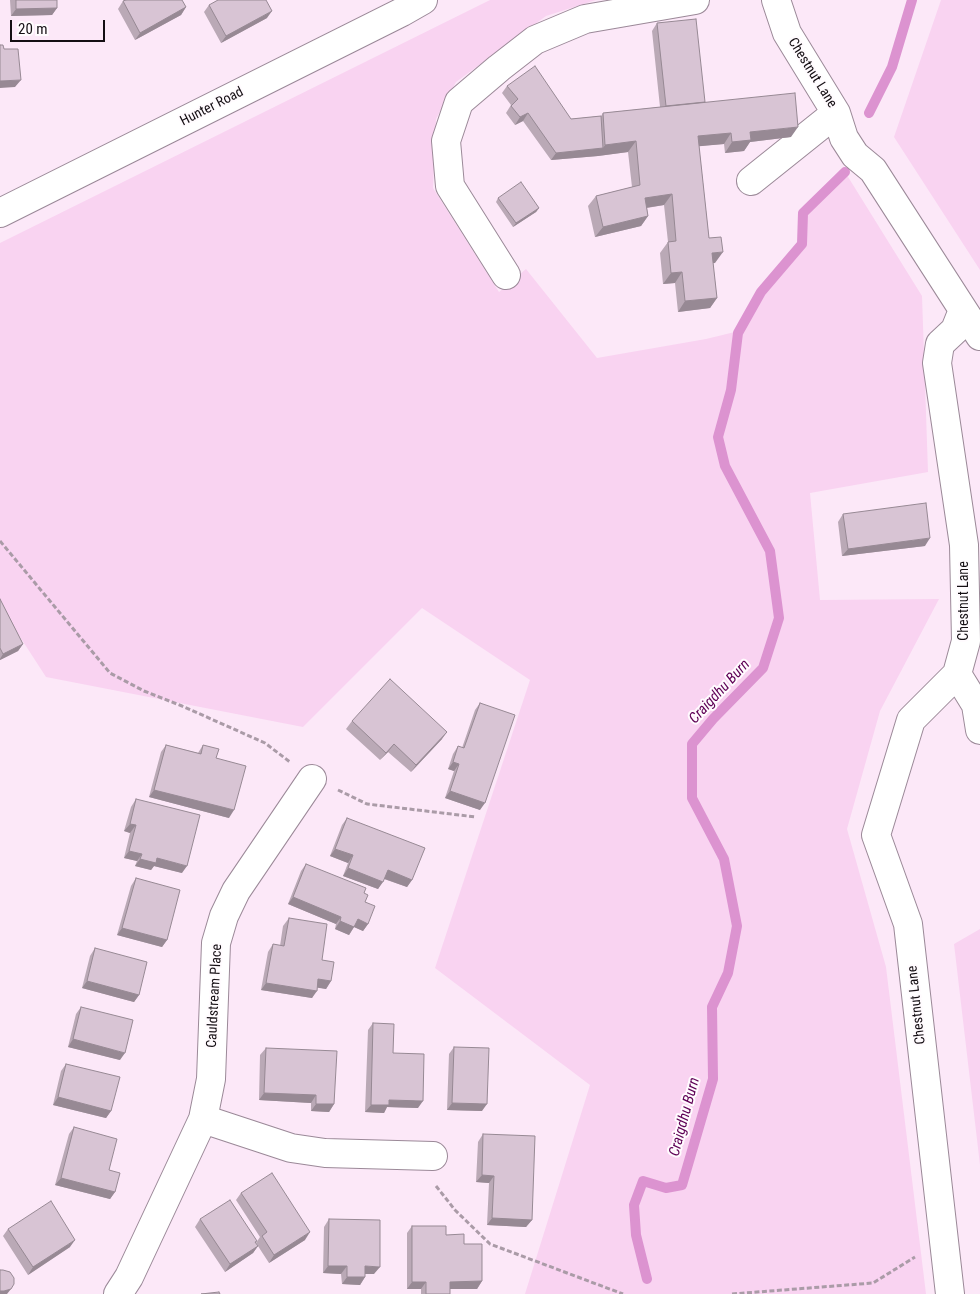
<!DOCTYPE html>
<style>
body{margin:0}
#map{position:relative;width:980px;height:1294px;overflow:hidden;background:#fce8f8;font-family:"Roboto Condensed",sans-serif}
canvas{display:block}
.scale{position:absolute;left:10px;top:20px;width:95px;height:22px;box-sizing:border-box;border:2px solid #140e13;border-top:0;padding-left:6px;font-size:15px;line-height:18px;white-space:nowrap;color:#140e13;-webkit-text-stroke:4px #fffbfe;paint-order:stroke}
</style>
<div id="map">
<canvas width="980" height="1294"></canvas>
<div class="scale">20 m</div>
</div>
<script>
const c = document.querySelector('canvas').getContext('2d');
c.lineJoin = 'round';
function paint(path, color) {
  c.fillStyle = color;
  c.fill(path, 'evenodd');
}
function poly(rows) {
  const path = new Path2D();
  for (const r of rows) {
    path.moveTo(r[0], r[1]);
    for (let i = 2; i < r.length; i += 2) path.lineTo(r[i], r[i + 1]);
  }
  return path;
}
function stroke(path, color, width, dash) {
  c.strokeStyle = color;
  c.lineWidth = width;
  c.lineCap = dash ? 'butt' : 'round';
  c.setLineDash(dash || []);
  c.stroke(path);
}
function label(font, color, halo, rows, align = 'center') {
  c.font = font + ' "Roboto Condensed",sans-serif';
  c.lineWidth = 4;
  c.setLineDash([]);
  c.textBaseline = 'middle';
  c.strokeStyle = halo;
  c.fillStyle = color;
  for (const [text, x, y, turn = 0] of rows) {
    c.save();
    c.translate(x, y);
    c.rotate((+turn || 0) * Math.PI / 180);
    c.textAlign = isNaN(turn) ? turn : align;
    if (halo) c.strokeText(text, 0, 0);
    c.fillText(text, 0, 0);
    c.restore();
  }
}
paint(poly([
 [490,0,596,0,546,16,456,82,436,119,433,188,499,292,526,269,597,358,706,339,743,330,767,281,801,243,802,212,845,172,922,296,928,472,810,493,820,600,939,599,880,711,847,829,886,967,926,1294,525,1294,590,1085,435,968,530,680,422,608,303,727,46,677,0,606,0,243],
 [941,0,980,0,980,270,894,137],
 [980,929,980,1165,954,944]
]), '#f9d3f1');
stroke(poly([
 [869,113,892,67,912,0],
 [647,1279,636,1235,634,1205,643,1181,666,1188,682,1185,713,1079,712,1007,728,973,737,926,724,859,692,798,692,744,713,719,763,668,779,618,770,551,725,466,718,437,731,390,738,333,761,292,802,244,803,213,845,172]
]), '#dc93d0', 10);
const minor = poly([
 [776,0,787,33,836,113,844,138,855,155,873,170,980,336],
 [751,181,836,113],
 [0,213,402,12,423,0],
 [506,275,450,186,446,141,459,102,499,68,535,40,585,19,695,0],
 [957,674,976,705,980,730],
 [203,1119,291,1148,325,1153,433,1156],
 [118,1294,129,1277,203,1119,211,1079,216,943,224,916,236,891,312,779],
 [950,1294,908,924,876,835,911,720,957,674,966,641,964,545,937,363,940,344,955,330,963,310]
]);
stroke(minor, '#9b8998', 30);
stroke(poly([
 [0,541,110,673,144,691,182,706,265,743,290,762],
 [338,790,367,804,476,817],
 [436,1186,455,1210,490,1244,623,1294],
 [732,1294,873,1283,915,1257]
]), '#aa9ba7', 3, [5, 2.5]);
stroke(minor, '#fff', 28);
paint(poly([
 [10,0,57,0,57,8,52,15,11,16],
 [123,1,186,7,181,15,135,40,118,9],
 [209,5,267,18,221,43,204,12],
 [657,23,705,102,791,137,750,142,744,151,725,153,724,144,699,146,709,238,715,263,713,263,717,298,710,308,678,312,675,283,663,284,660,253,668,242,664,205,647,208,648,216,641,226,595,237,588,206,596,196,632,187,628,152,598,156,551,160,523,121,515,125,506,113,511,105,502,93,507,86,571,119,601,116,603,113,660,107,652,31],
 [498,198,539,208,536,212,513,227,496,202],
 [843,514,925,546,842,556,838,522],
 [0,599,23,644,18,651,0,660],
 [480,703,480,810,445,798,454,771,448,769,453,754,458,746,462,748,475,710],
 [352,721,442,739,411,772,388,752,380,760,346,729],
 [166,745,198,753,203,745,216,758,229,818,149,797,161,752],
 [136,799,182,873,154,866,151,870,135,866,137,861,124,858,130,833,124,831,131,807],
 [347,818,412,880,407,887,384,879,378,889,343,876,348,863,330,856,342,825],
 [306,864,365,902,368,924,363,931,354,927,349,935,335,929,336,924,288,904,301,871],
 [136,878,167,940,162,947,117,935,131,886],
 [289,918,322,960,331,981,326,989,317,987,312,998,261,990,268,952,273,944,280,946,283,926],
 [95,948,139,995,134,1002,82,988,90,956],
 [81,1007,120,1060,68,1047,76,1014],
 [373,1023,393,1053,418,1108,387,1107,384,1113,365,1112,368,1030],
 [454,1047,482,1111,447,1110,449,1054],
 [266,1048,334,1104,329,1112,311,1111,311,1103,259,1100,260,1055],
 [66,1064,111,1111,106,1118,53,1105,61,1071],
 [74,1127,109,1170,115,1192,110,1199,55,1185,69,1134],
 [483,1134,532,1220,526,1227,487,1225,489,1183,476,1182,478,1142],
 [241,1193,305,1240,269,1263,256,1243,260,1237,236,1200],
 [200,1219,256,1242,258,1246,253,1253,225,1272,195,1227],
 [329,1219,374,1274,365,1274,365,1277,360,1285,342,1284,341,1274,323,1273,324,1227],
 [412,1226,446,1235,464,1244,482,1281,477,1289,450,1289,450,1294,421,1294,421,1289,407,1289,407,1233],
 [8,1229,70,1247,28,1275,3,1236]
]), '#baa9b6');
paint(poly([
 [186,7,181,15,135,40,140,33],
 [57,8,52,15,11,16,16,9],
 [272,11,267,18,221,43,226,36],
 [21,80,15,87,0,88,0,81],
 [528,113,523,121,515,125,520,117],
 [798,127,791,137,750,142,744,151,725,153,732,142,750,132],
 [731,133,724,144,691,147,698,136],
 [636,141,628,152,598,156,551,160,556,153,603,148,605,145],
 [672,194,664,205,638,209,645,198],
 [539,208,536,212,513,227,516,223],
 [648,216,641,226,595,237,603,227],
 [723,252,715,263,705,264,712,253],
 [682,272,675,283,663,284,671,273],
 [717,298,710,308,678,312,685,301],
 [930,538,925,546,842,556,848,549],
 [23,644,18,651,0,660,0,659,3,654],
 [447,732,442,739,411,772,416,765],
 [394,744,388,752,380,760,386,753],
 [453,762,459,764,454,771,448,769],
 [154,790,234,810,229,818,149,797],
 [450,791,485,803,480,810,445,798],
 [130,824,136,825,130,833,124,831],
 [335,849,353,855,348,863,330,856],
 [129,851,142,854,137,861,124,858],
 [157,858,187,866,182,873,154,866,151,870,135,866,140,859],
 [348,868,383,882,378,889,343,876],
 [388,870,412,880,407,887,382,878],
 [293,897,341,917,336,924,288,904],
 [358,919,368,924,363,931,354,927,349,935,335,929,340,921],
 [122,928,167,940,162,947,117,935],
 [318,979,331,981,326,989,313,987],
 [87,981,139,995,134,1002,82,988],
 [266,983,317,991,312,998,261,990],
 [73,1039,125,1053,120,1060,68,1047],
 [264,1093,316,1095,311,1103,259,1100],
 [58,1097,111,1111,106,1118,53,1105],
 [389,1100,423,1101,418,1108,387,1107,384,1113,365,1112,371,1105],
 [452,1103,487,1104,482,1111,447,1110],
 [316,1104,334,1104,329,1112,311,1111],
 [482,1175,494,1176,489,1183,476,1182],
 [61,1178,115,1192,110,1199,55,1185],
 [492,1218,532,1220,526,1227,487,1225],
 [310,1232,305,1240,269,1263,274,1255],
 [75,1240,70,1247,28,1275,33,1267],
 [258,1246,253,1253,225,1272,230,1264],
 [328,1266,347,1266,341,1274,323,1273],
 [365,1266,380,1267,374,1274,360,1274],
 [347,1277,365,1277,360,1285,342,1284],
 [482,1281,477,1289,445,1289,450,1282],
 [412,1282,426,1282,421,1289,407,1289],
 [11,1289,7,1294,0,1294,0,1291]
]), '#978994');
const building = poly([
 [16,0,57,0,57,8,16,9,16,0],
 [126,0,182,0,186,7,140,33,123,1,126,0],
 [218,0,266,0,272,11,226,36,209,5,218,0],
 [696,19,705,102,666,106,657,23,696,19],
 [0,45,3,45,4,49,18,49,21,80,0,81,0,45],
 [535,66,571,119,601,116,603,148,556,153,528,113,520,117,511,106,518,99,507,86,535,66],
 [795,93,798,127,750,132,751,140,732,142,731,133,698,136,709,238,721,237,723,252,712,253,717,298,685,301,682,272,671,273,668,242,676,241,672,194,645,198,648,216,603,227,596,196,640,185,636,141,605,145,603,113,795,93],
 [521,182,539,208,516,223,498,198,521,182],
 [926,503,930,538,848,549,843,514,926,503],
 [0,599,23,644,3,654,0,648,0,599],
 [390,679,447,732,416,765,394,744,386,753,352,721,390,679],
 [480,703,515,715,485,803,450,791,459,764,453,762,458,746,464,748,480,703],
 [166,745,201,754,203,745,219,749,216,758,246,766,234,810,154,790,166,745],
 [136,799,200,815,187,866,157,858,156,863,140,859,142,854,129,851,136,825,130,824,136,799],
 [347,818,425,848,412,880,388,870,383,882,348,868,353,855,335,849,347,818],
 [306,864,366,888,364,893,368,895,365,902,375,906,368,924,358,919,354,927,340,921,341,917,293,897,306,864],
 [136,878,180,890,167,940,122,928,136,878],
 [289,918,327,924,322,960,334,962,331,981,318,979,317,991,266,983,273,944,284,946,289,918],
 [95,948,147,962,139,995,87,981,95,948],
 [81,1007,133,1020,125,1053,73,1039,81,1007],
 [373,1023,394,1024,393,1053,424,1054,423,1101,389,1100,389,1105,371,1105,373,1023],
 [454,1047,489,1048,487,1104,452,1103,454,1047],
 [266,1048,337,1051,334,1104,316,1104,316,1095,264,1093,266,1048],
 [66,1064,120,1077,111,1111,58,1097,66,1064],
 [74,1127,117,1139,109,1170,120,1173,115,1192,61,1178,74,1127],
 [483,1134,535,1136,532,1220,492,1218,494,1176,482,1175,483,1134],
 [272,1173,310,1232,274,1255,262,1236,267,1232,241,1193,272,1173],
 [230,1200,257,1241,255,1242,258,1246,230,1264,200,1219,230,1200],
 [51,1201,75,1240,33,1267,8,1229,51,1201],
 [329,1219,380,1220,380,1267,365,1266,365,1277,347,1277,347,1266,328,1266,329,1219],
 [412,1226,446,1226,446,1235,464,1234,464,1244,482,1244,482,1281,450,1282,450,1294,426,1294,426,1282,412,1282,412,1226],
 [0,1270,3,1270,10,1272,14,1278,14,1284,11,1289,4,1291,0,1291,0,1270],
 [219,1292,220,1294,201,1294,219,1292]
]);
paint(building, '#d8c4d4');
stroke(building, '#978994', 1);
label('14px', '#140e13', '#fffbfe', [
 ["Chestnut Lane",812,73,58],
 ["Hunter Road",212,107,-27],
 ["Chestnut Lane",964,601,-90],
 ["Cauldstream Place",215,996,-87],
 ["Chestnut Lane",917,1005,-96]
]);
label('italic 15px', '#5e0155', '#fffbfe', [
 ["Craigdhu Burn",720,692,-47],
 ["Craigdhu Burn",685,1117,-75]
]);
</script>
